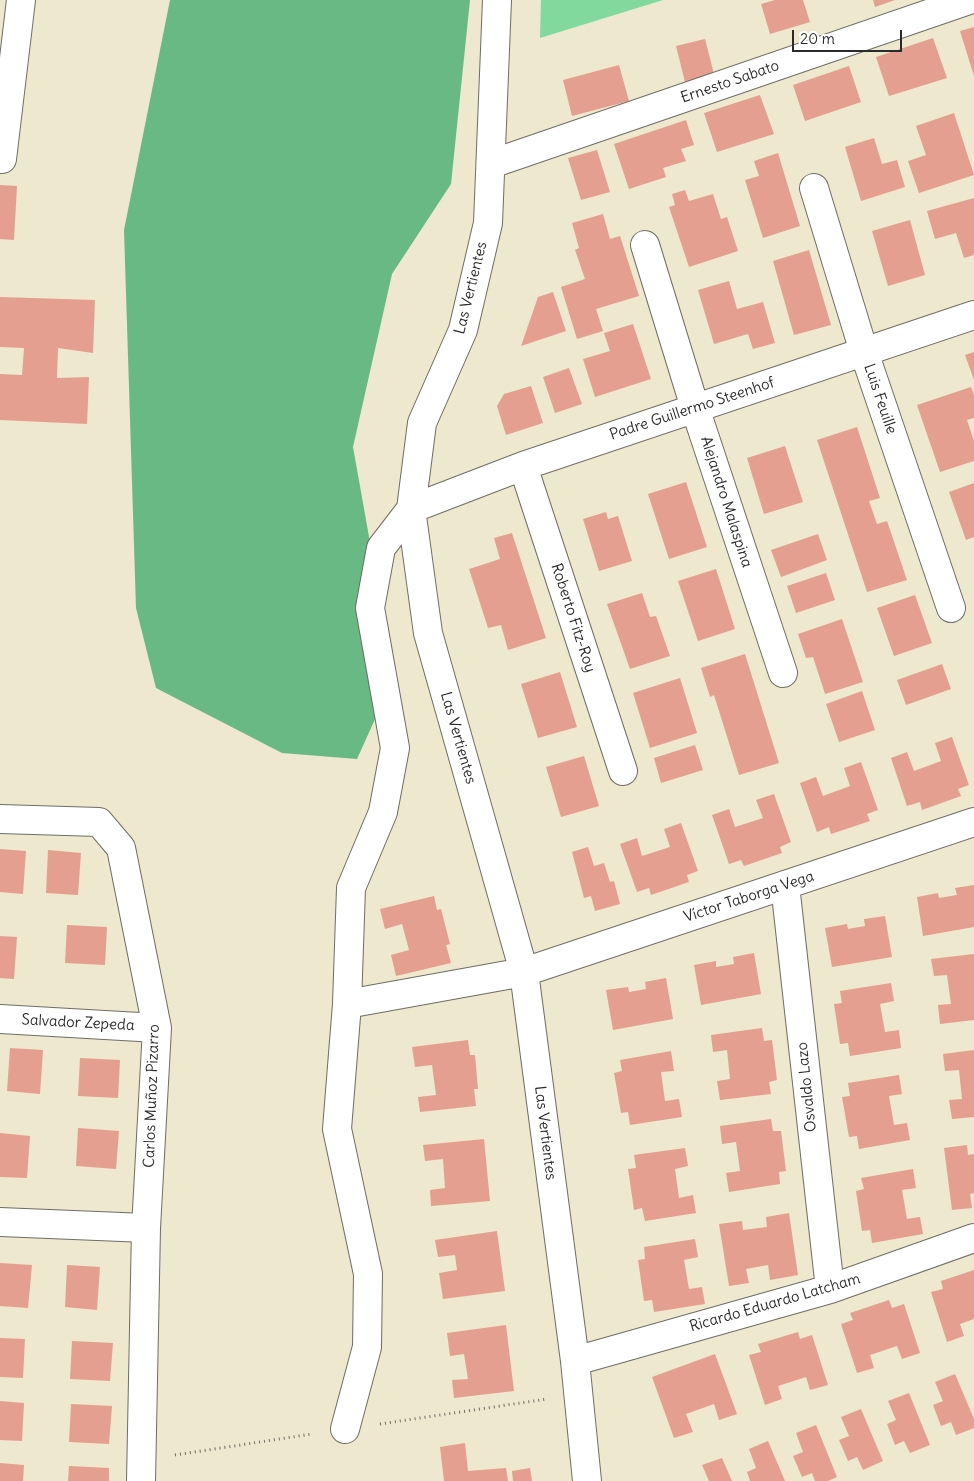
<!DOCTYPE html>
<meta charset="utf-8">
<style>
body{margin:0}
#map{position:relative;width:974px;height:1481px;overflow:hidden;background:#ede8ce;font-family:Delius,sans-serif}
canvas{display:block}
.scale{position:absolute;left:792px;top:30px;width:110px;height:22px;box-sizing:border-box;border:2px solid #2b2b2b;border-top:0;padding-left:6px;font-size:15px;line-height:18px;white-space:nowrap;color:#2b2b2b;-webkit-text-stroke:4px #fff;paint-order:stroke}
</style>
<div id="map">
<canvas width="974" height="1481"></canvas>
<div class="scale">20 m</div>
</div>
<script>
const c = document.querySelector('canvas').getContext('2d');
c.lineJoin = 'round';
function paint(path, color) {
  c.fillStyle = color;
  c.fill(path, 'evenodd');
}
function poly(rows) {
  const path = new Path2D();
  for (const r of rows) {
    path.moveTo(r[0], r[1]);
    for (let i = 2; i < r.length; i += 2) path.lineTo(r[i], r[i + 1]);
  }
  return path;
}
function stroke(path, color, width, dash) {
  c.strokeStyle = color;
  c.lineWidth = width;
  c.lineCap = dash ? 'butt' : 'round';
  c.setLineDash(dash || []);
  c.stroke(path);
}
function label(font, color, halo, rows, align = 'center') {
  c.font = font + ' Delius,sans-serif';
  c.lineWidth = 4;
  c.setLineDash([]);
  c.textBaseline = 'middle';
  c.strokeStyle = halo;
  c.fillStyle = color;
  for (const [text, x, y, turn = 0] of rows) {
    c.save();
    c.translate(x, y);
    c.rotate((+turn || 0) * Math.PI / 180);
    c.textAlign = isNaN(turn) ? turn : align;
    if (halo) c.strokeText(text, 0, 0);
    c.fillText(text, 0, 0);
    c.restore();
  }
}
paint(poly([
 [541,0,663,0,540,38]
]), '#81d99d');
paint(poly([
 [170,0,470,0,451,184,392,274,353,447,376,576,385,697,357,759,282,753,156,688,136,608,124,230]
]), '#68b984');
paint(poly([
 [775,0,803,0,810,22,770,34,761,4],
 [873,0,895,0,875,7],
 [974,27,974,76,960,31],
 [933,38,947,78,889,96,876,57],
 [705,39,715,78,686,86,676,46],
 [619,65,629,101,572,116,563,80],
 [849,66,861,102,805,121,793,85],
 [760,95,774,134,717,152,704,113],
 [954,113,974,175,919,193,908,161,926,155,916,126],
 [686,120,694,145,681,149,686,161,663,168,666,177,629,189,614,144],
 [874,138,882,164,897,160,905,187,861,201,845,147],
 [597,150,610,192,581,200,568,158],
 [778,153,800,226,763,238,745,180,759,176,754,161],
 [0,185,17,186,14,240,0,239],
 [685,190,689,201,713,194,721,219,727,217,738,251,689,267,669,207,675,205,672,194],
 [974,198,974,255,964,258,956,233,935,239,927,211],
 [603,214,610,239,620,236,639,296,596,309,603,331,577,339,561,287,585,279,575,250,579,248,572,223],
 [910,220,925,275,888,286,872,231],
 [809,250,831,325,794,335,773,261],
 [729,281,737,309,763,302,775,343,753,349,748,334,714,344,698,290],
 [553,292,566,331,521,346,538,297],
 [0,297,95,300,93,353,58,348,57,378,89,377,87,424,0,420,0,374,22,375,24,348,0,347],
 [633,324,651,379,595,397,583,359,610,351,604,333],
 [974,352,974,380,965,355],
 [569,368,582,404,555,413,543,377],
 [531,386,543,423,506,435,497,406,504,394],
 [971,387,974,395,974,418,967,420,974,441,974,461,940,472,917,405],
 [857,427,880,498,869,501,877,524,887,521,907,580,867,592,817,440],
 [785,446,803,502,764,514,747,458],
 [686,482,707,547,669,559,648,494],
 [974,483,974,537,966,540,949,492],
 [606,512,608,519,618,516,632,561,599,571,583,519],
 [512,533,546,638,508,650,501,625,488,628,469,569,500,559,494,538],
 [818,534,827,560,781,577,771,550],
 [716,569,735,629,698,641,678,581],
 [826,573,835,600,796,613,787,586],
 [642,593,650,617,656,616,670,656,630,669,607,604],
 [915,595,932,643,894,656,877,608],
 [842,619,863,682,825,694,813,657,806,658,798,634],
 [745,654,779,763,739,775,714,695,710,697,701,668],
 [942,664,951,689,906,705,897,680],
 [560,672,577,727,538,738,521,684],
 [680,678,697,733,650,748,633,693],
 [862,691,875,730,839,742,826,704],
 [952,737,969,785,958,789,961,796,922,810,920,802,907,806,891,758,907,752,914,771,941,761,935,743],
 [695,745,703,770,661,783,654,758],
 [584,756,599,806,561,817,546,767],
 [861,762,878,810,867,814,870,821,831,834,829,827,817,832,800,783,816,777,823,796,850,786,844,768],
 [774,794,791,842,780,847,782,853,744,866,741,860,729,864,712,815,729,809,735,827,763,818,756,800],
 [681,823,698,871,687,875,689,882,651,895,649,888,637,892,620,844,637,838,642,856,670,847,664,829],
 [588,847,594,866,604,863,610,882,614,881,620,904,595,911,591,896,584,898,572,852],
 [0,849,26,851,23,894,0,892],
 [48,850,81,853,78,895,46,893],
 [974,885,974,927,923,936,917,897,938,893,939,898,957,895,955,888],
 [434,896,437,910,441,909,450,944,446,945,451,963,396,976,391,955,409,950,402,924,385,929,380,909],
 [885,916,892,957,832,967,825,928,847,924,848,929,865,926,864,919],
 [67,925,107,927,105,965,65,963],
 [0,936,17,937,14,979,0,978],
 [754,953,761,994,701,1005,694,965,716,961,716,967,734,964,733,957],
 [974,954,974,1020,940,1024,938,1005,951,1004,947,975,934,976,931,959],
 [666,978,673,1019,613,1030,606,990,628,987,629,992,646,989,645,982],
 [891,983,894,1001,880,1004,885,1032,899,1030,901,1048,850,1056,848,1043,840,1044,834,1004,842,1003,840,991],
 [762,1028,764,1041,772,1040,777,1080,769,1082,771,1094,720,1100,717,1081,730,1079,727,1050,713,1052,711,1035],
 [468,1040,470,1055,475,1055,478,1089,474,1089,476,1106,420,1112,418,1097,436,1095,432,1065,415,1067,412,1047],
 [10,1048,43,1050,40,1094,7,1091],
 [974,1050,974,1117,952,1119,949,1100,962,1099,959,1070,945,1071,943,1054],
 [671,1051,674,1071,661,1072,665,1101,679,1099,682,1117,630,1125,628,1112,621,1113,614,1073,622,1071,620,1060],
 [80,1058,120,1060,118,1098,78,1096],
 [899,1075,902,1094,889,1096,894,1125,907,1123,910,1140,859,1149,857,1136,849,1137,842,1097,850,1096,848,1083],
 [771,1119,773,1131,781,1131,786,1171,779,1172,780,1184,729,1192,726,1173,740,1171,736,1142,722,1144,720,1126],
 [78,1128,119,1131,116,1169,76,1166],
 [0,1133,30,1136,27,1178,0,1177],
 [484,1139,490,1201,431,1206,430,1190,445,1188,443,1159,425,1161,423,1145],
 [967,1145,968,1155,974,1154,974,1193,970,1194,972,1208,952,1210,944,1148],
 [685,1148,688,1166,675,1169,679,1198,693,1195,696,1213,645,1221,642,1208,634,1210,628,1169,636,1168,634,1155],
 [913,1169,916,1188,902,1190,907,1219,920,1217,923,1234,872,1243,870,1230,862,1231,856,1191,864,1189,861,1178],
 [789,1213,798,1275,770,1280,768,1265,746,1269,749,1283,729,1286,719,1224,742,1221,743,1230,767,1227,766,1217],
 [497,1231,505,1291,443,1299,439,1273,457,1270,455,1255,438,1257,435,1240],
 [695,1239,698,1257,684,1260,689,1289,702,1287,705,1304,654,1312,652,1300,644,1301,638,1260,645,1259,644,1247],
 [0,1263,32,1265,28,1308,0,1306],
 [67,1265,100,1267,97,1310,65,1307],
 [974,1270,974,1319,960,1324,964,1336,947,1342,931,1292,943,1289,941,1281],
 [889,1300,892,1308,904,1304,920,1353,902,1359,897,1346,870,1355,874,1368,857,1373,841,1324,853,1320,850,1313],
 [506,1325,514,1391,454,1398,452,1380,468,1379,464,1354,450,1356,447,1333],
 [798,1332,800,1339,812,1335,828,1385,810,1390,806,1377,778,1386,782,1399,765,1405,749,1355,761,1352,758,1344],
 [0,1338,25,1339,23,1378,0,1377],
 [72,1341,113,1343,110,1381,70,1379],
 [715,1354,737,1414,719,1420,714,1404,686,1414,693,1432,674,1438,652,1377],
 [955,1374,974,1419,974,1428,956,1435,951,1422,941,1426,933,1405,943,1401,935,1382],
 [909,1393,930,1445,910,1453,904,1441,895,1445,887,1424,896,1420,888,1401],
 [0,1401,24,1403,22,1441,0,1440],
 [71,1404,112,1406,109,1444,69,1442],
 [861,1409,883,1461,863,1470,857,1457,848,1461,839,1440,849,1436,841,1417],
 [816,1425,837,1477,828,1481,815,1481,812,1473,802,1477,793,1456,803,1452,796,1433],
 [768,1441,785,1481,750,1481,747,1472,756,1468,749,1449],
 [465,1443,468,1471,506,1468,508,1481,444,1481,440,1447],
 [722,1458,732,1481,709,1481,702,1465],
 [0,1463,24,1465,23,1481,0,1481],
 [69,1466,109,1468,109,1481,68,1481],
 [530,1468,532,1481,513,1481,512,1471]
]), '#e49f90');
const minor = poly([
 [497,0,488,223,463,330,422,423,411,509,428,633,524,972,575,1361,587,1481],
 [0,158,2,159,21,0],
 [491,164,969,0],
 [814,188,864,352,951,608],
 [645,245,695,408,783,673],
 [523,466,623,771],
 [0,819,99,822,121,848,157,1028,146,1228,141,1481],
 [785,885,830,1289],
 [347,1004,524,972,974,822],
 [0,1019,157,1028],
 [0,1222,146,1228],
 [575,1361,830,1289,974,1238],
 [345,1429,367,1347,368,1274,337,1129,347,1004,351,888,383,812,395,748,370,608,381,548,411,509,523,466,974,315]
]);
stroke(minor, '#6f6d64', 30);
stroke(poly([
 [380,1424,547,1399],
 [175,1455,312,1434]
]), '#6f6d64', 3, [1, 4]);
stroke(minor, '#fff', 28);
label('15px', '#2b2b2b', '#fff', [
 ["Ernesto Sabato",730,82,-19],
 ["Las Vertientes",471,288,-76],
 ["Luis Feuille",880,399,71],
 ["Padre Guillermo Steenhof",692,409,-18],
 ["Alejandro Malaspina",726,502,72],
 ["Roberto Fitz-Roy",573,618,72],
 ["Las Vertientes",458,738,74],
 ["Víctor Taborga Vega",749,897,-18],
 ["Salvador Zepeda",78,1023,3],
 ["Osvaldo Lazo",807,1087,-96],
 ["Carlos Muñoz Pizarro",152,1096,-88],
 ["Las Vertientes",545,1133,83],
 ["Ricardo Eduardo Latcham",775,1303,-16]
]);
</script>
